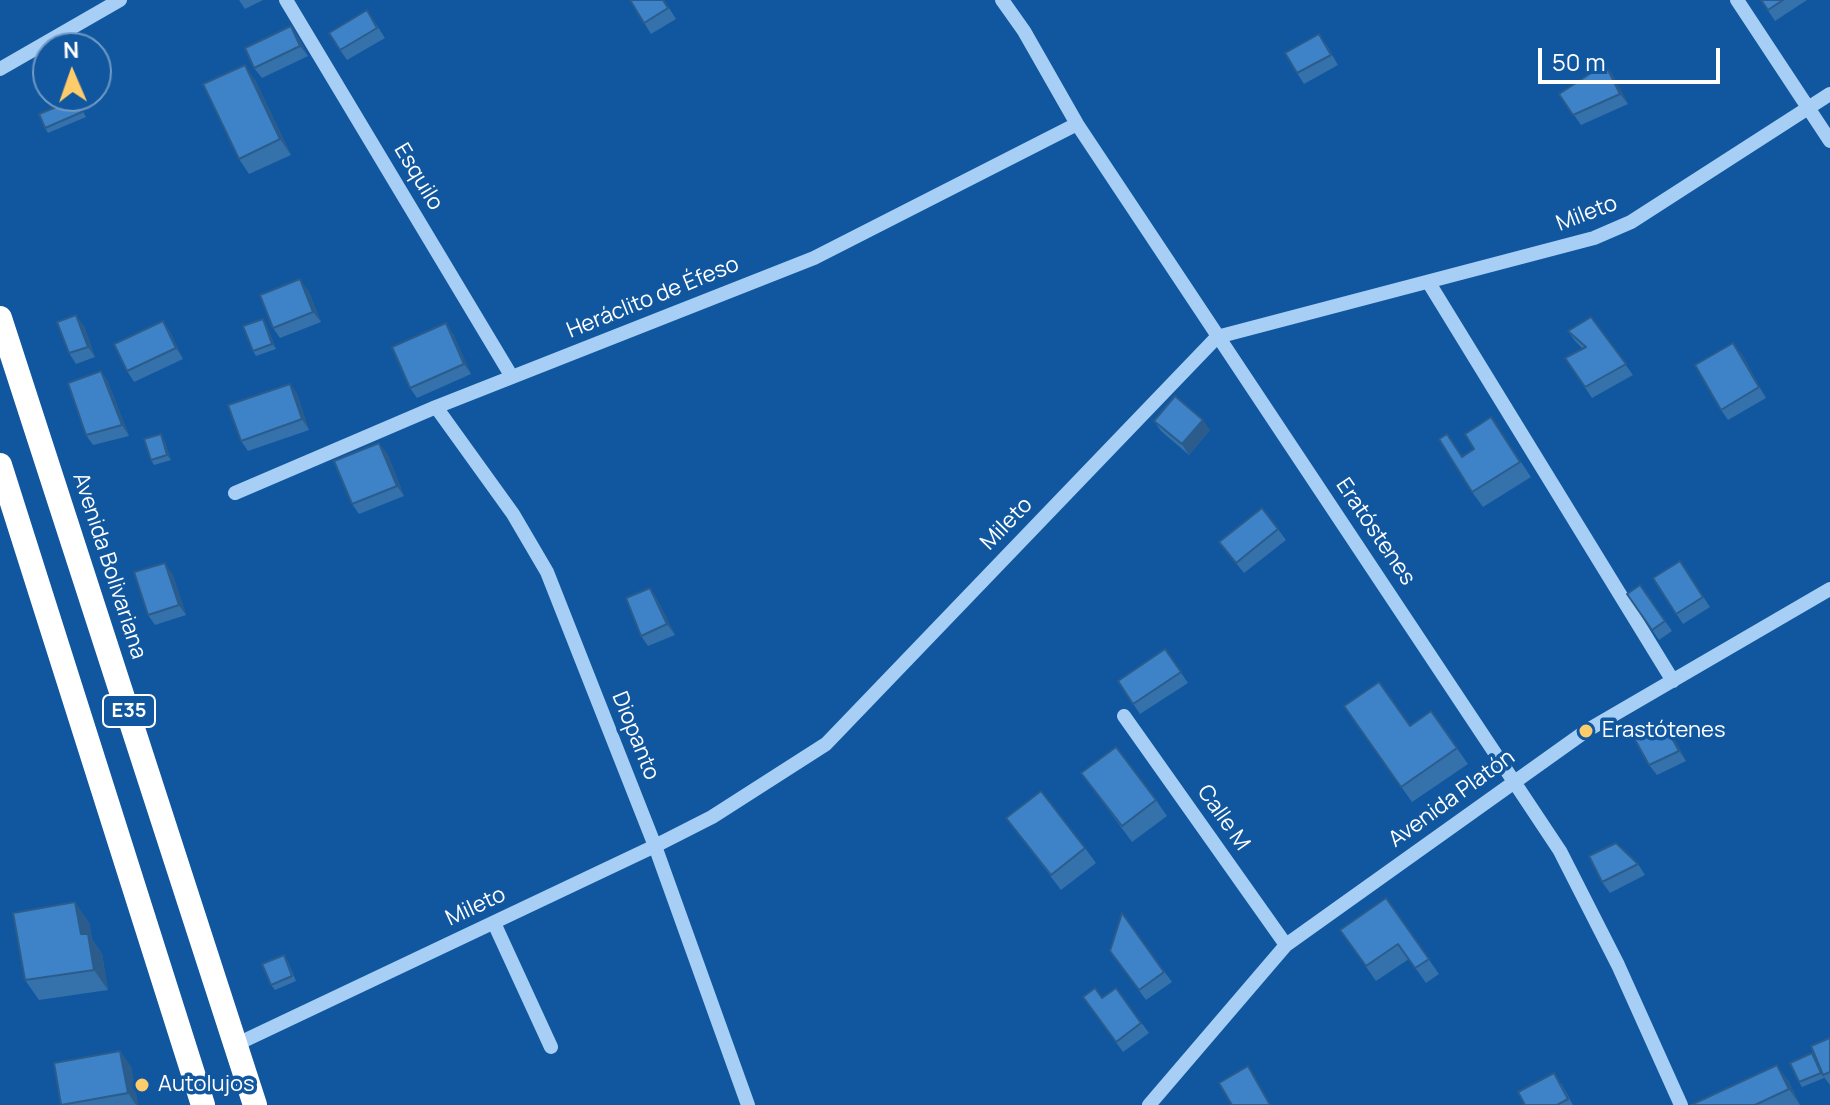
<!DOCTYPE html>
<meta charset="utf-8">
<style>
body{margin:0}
#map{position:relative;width:1830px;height:1105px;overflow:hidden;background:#11579f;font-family:Manrope,sans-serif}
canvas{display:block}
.north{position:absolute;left:32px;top:32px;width:80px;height:80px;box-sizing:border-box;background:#11579f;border:2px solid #709ac5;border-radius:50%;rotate:358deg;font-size:22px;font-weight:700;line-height:32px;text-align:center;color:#fff}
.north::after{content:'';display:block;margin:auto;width:28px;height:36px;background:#ffcc6b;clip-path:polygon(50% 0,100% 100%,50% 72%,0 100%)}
.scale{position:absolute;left:1538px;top:48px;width:182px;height:36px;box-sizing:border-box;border:4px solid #fff;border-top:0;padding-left:10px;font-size:24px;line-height:28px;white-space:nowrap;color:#fff;-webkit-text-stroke:6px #11579f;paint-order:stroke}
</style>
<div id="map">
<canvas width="1830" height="1105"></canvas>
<div class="north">N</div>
<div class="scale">50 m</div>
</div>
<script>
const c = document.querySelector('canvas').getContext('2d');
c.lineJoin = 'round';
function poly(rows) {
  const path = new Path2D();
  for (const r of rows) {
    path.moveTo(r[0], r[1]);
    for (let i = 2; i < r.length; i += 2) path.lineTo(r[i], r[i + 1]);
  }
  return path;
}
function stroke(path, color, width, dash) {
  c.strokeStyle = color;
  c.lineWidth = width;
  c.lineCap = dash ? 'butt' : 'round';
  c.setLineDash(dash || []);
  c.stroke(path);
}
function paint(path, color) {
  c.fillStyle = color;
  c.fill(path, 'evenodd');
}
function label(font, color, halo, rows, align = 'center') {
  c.font = font + ' Manrope,sans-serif';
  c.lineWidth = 7;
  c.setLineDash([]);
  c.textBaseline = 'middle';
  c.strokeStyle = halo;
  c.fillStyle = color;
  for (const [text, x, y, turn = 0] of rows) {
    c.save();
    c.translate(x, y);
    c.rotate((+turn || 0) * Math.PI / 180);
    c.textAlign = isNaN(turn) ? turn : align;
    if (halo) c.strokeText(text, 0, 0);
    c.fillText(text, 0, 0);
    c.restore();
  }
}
stroke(poly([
 [286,0,512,377],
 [1002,0,1024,31,1077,124,1560,851,1618,965,1681,1105],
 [1737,0,1830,141],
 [0,69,120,0],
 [1429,283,1673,681],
 [436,407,513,514,547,572,655,846,748,1105],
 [235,493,436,407,814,258,1077,124],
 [1124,716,1286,945],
 [494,923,551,1047],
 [237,1044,655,846,712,817,826,744,1217,337,1594,238,1631,222,1830,94],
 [1149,1105,1286,945,1586,731,1830,589]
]), '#a7cff5', 14);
stroke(poly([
 [0,318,255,1105],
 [0,465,203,1105]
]), '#fff', 24);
paint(poly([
 [239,0,263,0,245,9],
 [630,0,664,0,676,19,651,34],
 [1761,0,1807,0,1775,21],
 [367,10,385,38,347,60,340,50],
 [291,26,298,37,308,56,262,78,254,68],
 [1326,44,1338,65,1304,84,1297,73],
 [1605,64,1612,74,1628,104,1581,125,1559,94],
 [255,80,291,155,249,174,239,159],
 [76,99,86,117,48,133,45,128],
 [308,290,321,322,280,338,273,328],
 [1591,317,1633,375,1592,398,1565,358,1583,349,1575,341,1568,331],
 [163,321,170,332,183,359,134,382,127,371],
 [266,324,276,349,256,356,253,351],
 [84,326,95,357,76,364,69,353],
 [453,334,471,374,417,398,410,388],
 [1741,353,1766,398,1728,420,1721,410],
 [101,371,108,382,129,436,93,445,86,435],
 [290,384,297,394,309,430,248,451,241,441],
 [1491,417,1531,477,1483,507,1472,492,1462,457,1474,449],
 [1154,421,1210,430,1189,455,1161,431],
 [161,434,164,440,171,460,154,465,151,460],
 [387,453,404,496,359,514,352,504],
 [1278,529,1286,540,1244,573,1219,542],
 [1680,561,1710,607,1683,624,1653,578],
 [172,573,186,615,155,625,148,615],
 [1640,585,1672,631,1659,640,1627,594],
 [650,588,657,599,675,635,648,646,641,636],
 [1165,649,1188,683,1140,714,1118,681],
 [1344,706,1410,726,1431,711,1468,764,1412,802],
 [1662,720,1670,731,1686,761,1657,775,1649,765],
 [1081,773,1156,800,1167,816,1132,842],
 [1006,818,1085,848,1096,863,1061,890],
 [1638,864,1645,875,1610,893,1602,882],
 [1386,898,1439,974,1426,983,1409,959,1376,981,1340,930],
 [1122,913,1172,982,1146,1000,1110,951],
 [89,922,92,939,102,954,108,990,39,1000,25,980],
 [287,960,296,981,275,990,271,985],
 [1116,988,1149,1033,1123,1052,1083,997,1102,998],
 [1830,1038,1830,1085,1823,1076,1824,1078,1802,1087,1799,1082,1812,1053,1816,1058],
 [120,1051,131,1067,138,1105,61,1105],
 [1788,1080,1800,1105,1691,1105],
 [1561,1083,1573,1105,1525,1105]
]), '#3571ab');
paint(poly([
 [291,26,298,37,308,56,300,46],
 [1605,64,1612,74,1628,104,1620,94],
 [245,65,255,80,291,155,280,139],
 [300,279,308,290,321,322,313,312],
 [76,315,84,326,95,357,88,347],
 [263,319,266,324,276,349,272,344],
 [163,321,170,332,183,359,176,348],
 [446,323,453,334,471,374,464,364],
 [1733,343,1741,353,1766,398,1759,387],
 [101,371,108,382,129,436,122,425],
 [290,384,297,394,309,430,302,419],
 [1203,420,1210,430,1189,455,1182,444],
 [161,434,164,440,171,460,167,455],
 [379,443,387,453,404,496,397,486],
 [165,563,172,573,186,615,179,605],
 [650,588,657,599,675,635,667,624],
 [1662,720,1670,731,1686,761,1679,751],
 [75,902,89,922,92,939,102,954,108,990,94,970,81,934],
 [120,1051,131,1067,138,1105,136,1105,128,1093],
 [1777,1065,1788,1080,1800,1105,1789,1089]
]), '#2b5c8b');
const building = poly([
 [630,0,663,0,668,8,644,23,630,0],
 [1761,0,1783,0,1768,10,1761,0],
 [367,10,377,28,340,50,329,33,367,10],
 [291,26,300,46,254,68,245,48,291,26],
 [1319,34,1331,55,1297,73,1285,53,1319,34],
 [1605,64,1620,94,1573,115,1559,94,1605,64],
 [245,65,280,139,239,159,203,84,245,65],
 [76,99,82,112,45,128,39,114,76,99],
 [300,279,313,312,273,328,260,295,300,279],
 [76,315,88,347,69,353,57,322,76,315],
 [1591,317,1626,364,1585,387,1565,358,1586,347,1568,331,1591,317],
 [263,319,272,344,253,351,243,326,263,319],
 [163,321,176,348,127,371,114,344,163,321],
 [446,323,464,364,410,388,392,347,446,323],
 [1733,343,1759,387,1721,410,1695,365,1733,343],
 [101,371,122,425,86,435,68,383,101,371],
 [290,384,302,419,241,441,228,405,290,384],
 [1175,396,1203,420,1182,444,1154,421,1175,396],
 [1491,417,1520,462,1472,492,1439,439,1447,434,1462,457,1474,449,1465,434,1491,417],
 [161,434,167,455,151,460,144,439,161,434],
 [379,443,397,486,352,504,334,461,379,443],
 [1262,508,1278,529,1236,563,1219,542,1262,508],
 [1680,561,1703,597,1676,614,1653,578,1680,561],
 [165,563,179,605,148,615,134,572,165,563],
 [1640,585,1665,621,1652,630,1627,594,1640,585],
 [650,588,667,624,641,636,626,598,650,588],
 [1165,649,1181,672,1133,704,1118,681,1165,649],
 [1379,682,1410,726,1431,711,1457,748,1401,787,1344,706,1379,682],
 [1662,720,1679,751,1649,765,1633,736,1662,720],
 [1116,747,1156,800,1122,826,1081,773,1116,747],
 [1041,791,1085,848,1051,875,1006,818,1041,791],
 [1616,843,1638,864,1602,882,1589,856,1616,843],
 [1386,898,1429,959,1415,968,1398,944,1366,966,1340,930,1386,898],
 [75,902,81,934,88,934,94,970,25,980,13,913,75,902],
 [1122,913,1164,972,1139,990,1110,951,1122,913],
 [284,955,292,976,271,985,262,964,284,955],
 [1095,988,1102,998,1116,988,1141,1023,1116,1042,1083,997,1095,988],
 [1830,1038,1830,1072,1823,1075,1811,1046,1830,1038],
 [120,1051,128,1093,61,1105,54,1063,120,1051],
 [1812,1053,1821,1073,1799,1082,1790,1063,1812,1053],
 [1777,1065,1789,1089,1755,1105,1691,1105,1777,1065],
 [1248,1066,1270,1105,1232,1105,1219,1083,1248,1066],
 [1554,1073,1568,1099,1557,1105,1525,1105,1518,1092,1554,1073]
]);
paint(building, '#3e83c7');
stroke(building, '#2b5c8b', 2);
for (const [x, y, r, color] of [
 [1586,731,8,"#ffcc6b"],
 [142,1085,8,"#ffcc6b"]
]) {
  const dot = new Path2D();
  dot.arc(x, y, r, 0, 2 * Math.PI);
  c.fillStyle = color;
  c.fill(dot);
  stroke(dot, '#11579f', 3);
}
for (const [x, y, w] of [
 [129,711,52]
]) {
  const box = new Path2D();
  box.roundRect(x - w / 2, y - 16, w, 32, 6);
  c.fillStyle = '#11579f';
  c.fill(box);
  stroke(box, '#fff', 2);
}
label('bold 20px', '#fff', null, [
 ["E35",129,711]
]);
label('22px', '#fff', '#11579f', [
 ["Esquilo",418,177,59],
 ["Mileto",1587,214,-21],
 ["Heráclito de Éfeso",653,298,-22],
 ["Mileto",1007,524,-46],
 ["Eratóstenes",1375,532,56],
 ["Avenida Bolivariana",109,566,72],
 ["Diopanto",635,736,68],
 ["Avenida Platón",1452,799,-36],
 ["Calle M",1223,818,55],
 ["Mileto",476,907,-25]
]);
label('22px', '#fff', '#11579f', [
 ["Erastótenes",1602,731],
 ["Autolujos",158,1085]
], 'left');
</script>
